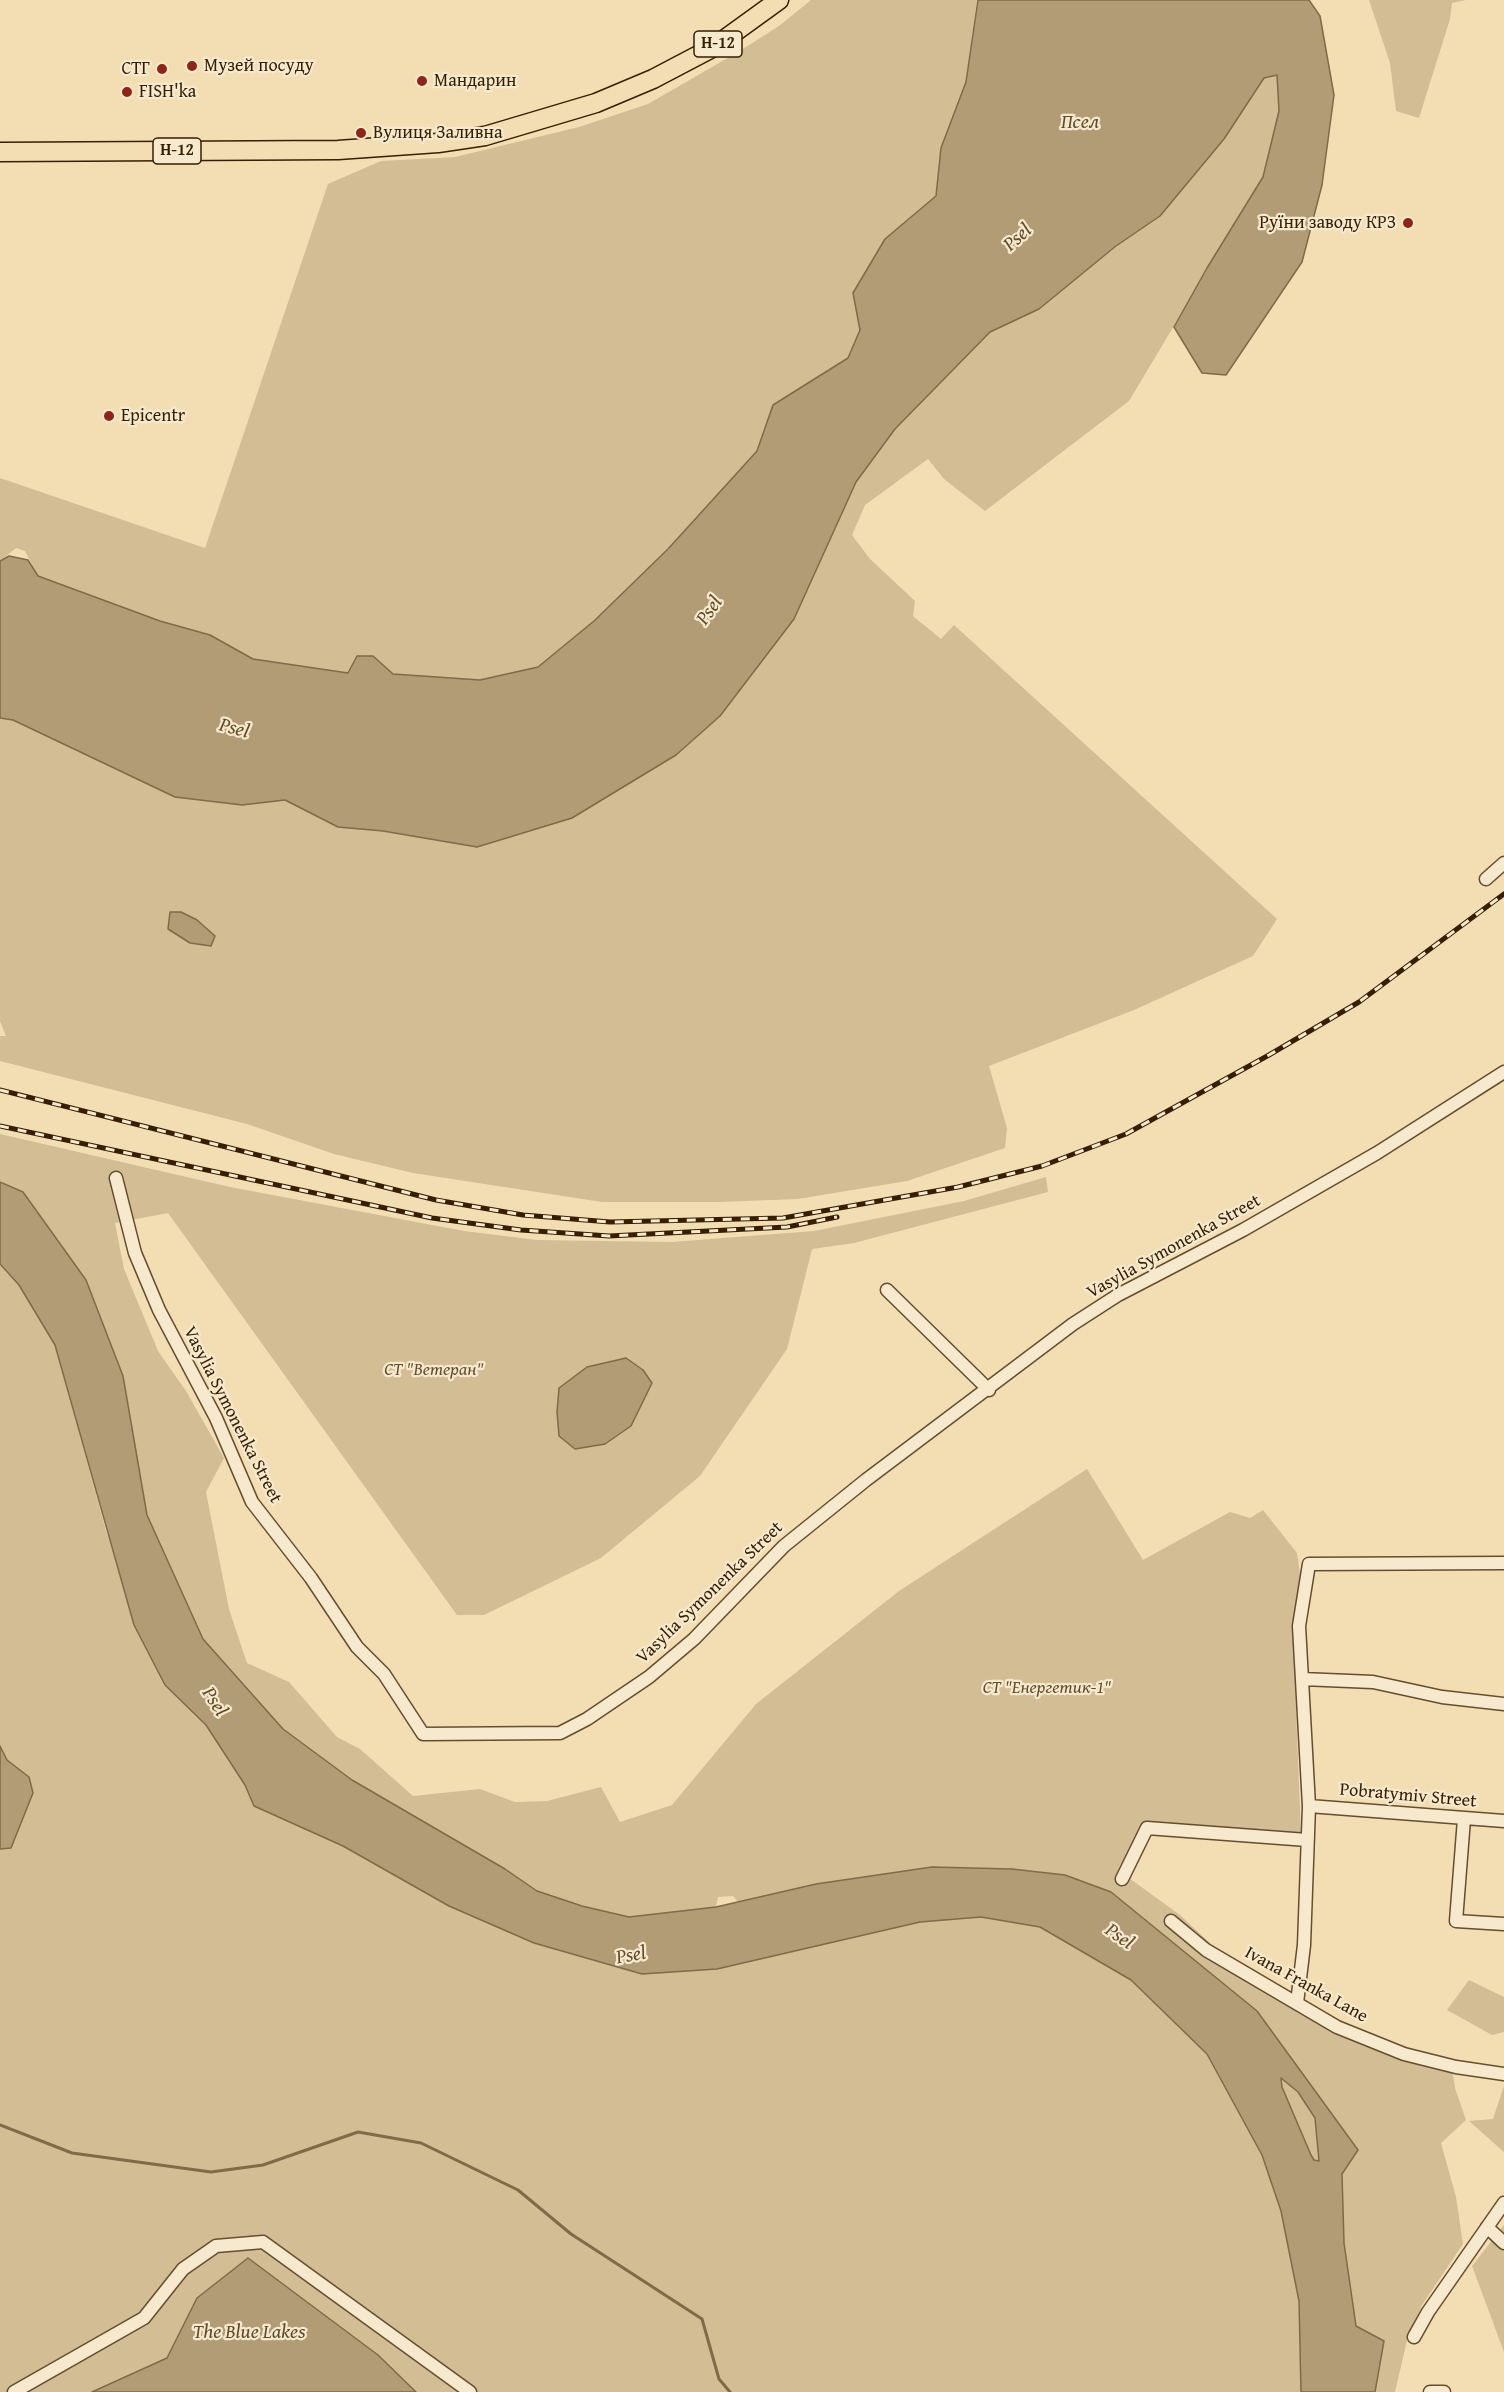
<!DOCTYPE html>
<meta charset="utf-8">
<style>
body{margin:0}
canvas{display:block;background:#f3ddb3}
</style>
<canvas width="1504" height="2392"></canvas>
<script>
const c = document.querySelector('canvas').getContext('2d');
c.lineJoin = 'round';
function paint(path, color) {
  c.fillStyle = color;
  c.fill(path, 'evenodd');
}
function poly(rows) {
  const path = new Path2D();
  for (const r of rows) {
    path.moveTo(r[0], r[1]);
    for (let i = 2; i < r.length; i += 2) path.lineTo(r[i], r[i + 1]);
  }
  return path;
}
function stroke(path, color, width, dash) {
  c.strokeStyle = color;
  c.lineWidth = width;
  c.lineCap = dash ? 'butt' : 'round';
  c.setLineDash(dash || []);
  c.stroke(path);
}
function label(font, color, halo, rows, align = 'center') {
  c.font = font + ' "Gentium Book Plus",serif';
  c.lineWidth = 4.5;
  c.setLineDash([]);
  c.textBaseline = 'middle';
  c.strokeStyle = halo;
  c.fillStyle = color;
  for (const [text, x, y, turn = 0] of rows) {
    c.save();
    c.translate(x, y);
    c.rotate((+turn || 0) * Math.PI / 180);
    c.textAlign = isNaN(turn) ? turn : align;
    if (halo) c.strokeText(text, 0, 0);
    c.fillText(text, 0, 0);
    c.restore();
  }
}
paint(poly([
 [811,0,977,0,966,82,941,148,936,197,885,239,853,293,860,330,848,358,773,405,757,451,668,549,594,621,538,667,480,680,393,674,373,656,349,673,253,659,210,635,160,621,38,576,25,551,16,548,0,561,0,478,205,548,328,184,381,161,455,157,579,127,648,104,738,52,779,26],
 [1369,0,1466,0,1452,3,1450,19,1419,118,1396,111,1390,63],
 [1277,75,1279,111,1263,177,1129,401,985,511,944,479,928,459,865,505,852,535,870,559,915,601,913,616,941,639,954,625,1277,919,1253,956,1134,1010,989,1066,1007,1128,1005,1148,907,1181,798,1199,718,1202,602,1202,413,1173,334,1154,247,1124,0,1061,0,1036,6,1036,0,1021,0,718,13,720,89,755,242,805,285,800,338,827,383,830,477,847,794,619,856,482,895,429,990,332,1039,309,1116,247,1224,139,1264,78],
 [0,1134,230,1187,464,1231,537,1240,672,1242,814,1231,964,1201,1046,1177,1048,1192,854,1243,812,1249,787,1349,700,1476,601,1558,484,1615,457,1615,168,1213,115,1223,124,1269,158,1351,186,1391,224,1458,206,1492,229,1609,247,1663,289,1682,337,1737,360,1749,413,1796,480,1789,515,1802,547,1801,601,1787,620,1822,672,1805,756,1704,899,1591,1087,1469,1143,1560,1230,1512,1250,1518,1263,1510,1297,1553,1302,1587,1293,1633,1301,1836,1142,1826,1118,1870,1180,1915,1213,1946,1326,2017,1411,2051,1451,2062,1455,2088,1466,2120,1441,2143,1456,2197,1463,2244,1422,2305,1408,2336,1395,2392,1375,2392,1384,2341,1356,2326,1344,2243,1342,2174,1358,2150,1257,2011,1111,1892,1064,1875,1012,1869,932,1867,816,1884,738,1902,733,1896,718,1897,716,1907,630,1917,582,1906,537,1891,505,1869,352,1780,283,1729,203,1639,147,1515,123,1376,24,1192,0,1181],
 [0,1264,19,1285,55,1345,106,1531,165,1685,206,1725,245,1785,254,1806,343,1846,449,1906,534,1943,642,1974,717,1969,920,1922,981,1917,1040,1927,1131,1980,1207,2054,1262,2155,1281,2211,1299,2301,1301,2392,416,2392,378,2355,248,2259,197,2298,167,2358,92,2392,0,2392,0,1849,11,1848,33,1793,29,1777,7,1760,0,1746],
 [1469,1980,1504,1997,1504,2032,1492,2035,1447,2010],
 [1281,2078,1298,2092,1315,2118,1319,2161,1314,2160,1311,2155,1282,2086],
 [1504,2086,1504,2152,1469,2121,1493,2119],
 [1504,2225,1504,2352,1472,2266]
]), '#d3bd95');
const water = poly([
 [978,0,1309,0,1320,16,1334,95,1322,185,1302,262,1226,375,1202,373,1174,327,1207,268,1263,177,1279,111,1277,75,1264,78,1224,139,1160,216,1116,246,1039,309,990,332,895,429,856,482,794,619,720,716,676,755,572,818,477,847,383,831,338,827,285,800,242,805,175,797,13,720,0,718,0,561,9,556,28,560,38,576,160,621,210,635,253,659,348,673,357,656,373,656,393,674,480,680,538,667,594,621,668,549,757,451,773,405,848,358,860,330,853,293,885,239,936,196,941,148,966,82,978,0],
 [170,912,181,912,197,920,215,936,211,946,190,943,168,929,170,912],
 [0,1182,23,1192,86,1280,123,1376,147,1515,203,1639,283,1729,352,1780,505,1869,537,1891,582,1906,629,1917,716,1907,816,1884,932,1867,1012,1869,1065,1875,1111,1892,1257,2011,1358,2150,1342,2174,1344,2243,1356,2326,1384,2341,1375,2392,1301,2392,1299,2301,1281,2211,1262,2155,1207,2054,1131,1980,1040,1927,981,1917,920,1922,717,1969,642,1974,534,1943,449,1906,343,1846,254,1806,245,1785,206,1725,165,1685,134,1625,55,1345,19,1285,0,1264,0,1182],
 [1281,2078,1298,2092,1315,2118,1319,2161,1314,2160,1311,2155,1282,2087,1281,2078],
 [626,1358,643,1370,652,1383,631,1426,605,1444,575,1449,559,1436,557,1412,559,1388,587,1367,626,1358],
 [0,1746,7,1760,29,1777,33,1793,11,1848,0,1849,0,1746],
 [248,2258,378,2355,416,2392,92,2392,167,2358,197,2298,248,2258]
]);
paint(water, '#b29c76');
stroke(water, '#806a47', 1.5);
stroke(poly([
 [0,2125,72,2153,211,2172,263,2165,358,2132,421,2143,518,2190,571,2234,702,2319,719,2379,730,2392]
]), '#806a47', 3);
const street = poly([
 [1486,879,1504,863],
 [116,1178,135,1253,159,1310,216,1418,252,1502,311,1578,357,1647,384,1674,423,1734,560,1733,587,1719,649,1677,694,1639,784,1546,866,1480,1073,1324,1118,1295,1243,1230,1377,1153,1504,1072],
 [887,1290,989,1390],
 [1302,1679,1373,1682,1442,1697,1504,1704],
 [1309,1806,1504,1821],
 [1464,1819,1456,1921,1504,1924],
 [1122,1879,1147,1828,1307,1840],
 [1171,1921,1206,1950,1337,2027,1404,2054,1456,2067,1504,2074],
 [1297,2003,1304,1945,1309,1806,1299,1626,1309,1564,1504,1563],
 [1487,2227,1504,2243],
 [1414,2337,1428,2312,1504,2203],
 [14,2392,144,2318,183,2269,216,2246,263,2242,470,2392],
 [1430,2392,1444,2392]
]);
const primary = poly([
 [0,152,338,150,438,143,485,136,596,103,653,79,714,47,779,0]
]);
stroke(street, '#644e2d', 15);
stroke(primary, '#351f00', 21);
stroke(street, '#f7e9ce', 12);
stroke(primary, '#f3ddb3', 18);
const rail = poly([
 [0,1090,436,1200,523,1215,610,1222,783,1218,958,1187,1042,1166,1126,1134,1269,1055,1359,1002,1504,894],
 [0,1126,432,1218,521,1230,609,1236,787,1227,837,1217]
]);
stroke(rail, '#351f00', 5);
stroke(rail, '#f7e9ce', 3, [9]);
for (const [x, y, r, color] of [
 [192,66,6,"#8f2418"],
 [162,69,6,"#8f2418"],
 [422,81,6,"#8f2418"],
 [127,92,6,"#8f2418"],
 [361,133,6,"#8f2418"],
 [1408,223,6,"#8f2418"],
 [109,416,6,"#8f2418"]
]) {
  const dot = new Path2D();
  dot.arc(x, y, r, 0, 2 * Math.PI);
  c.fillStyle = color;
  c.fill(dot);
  stroke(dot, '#f7e9ce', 2);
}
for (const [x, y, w] of [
 [718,44,48],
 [177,151,48]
]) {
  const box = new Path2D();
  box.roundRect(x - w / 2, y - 13, w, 26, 4.5);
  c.fillStyle = '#f7e9ce';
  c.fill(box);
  stroke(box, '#351f00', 1.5);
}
label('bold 16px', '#351f00', null, [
 ["Н-12",718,44],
 ["Н-12",177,151]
]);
label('18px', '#351f00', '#f7e9ce', [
 ["Музей посуду",204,66],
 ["СТГ",150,69,"right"],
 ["Мандарин",434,81],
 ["FISH'ka",139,92],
 ["Вулиця Заливна",373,133],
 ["Руїни заводу КРЗ",1396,223,"right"],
 ["Epicentr",121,416]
], 'left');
label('18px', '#351f00', '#f7e9ce', [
 ["Vasylia Symonenka Street",1174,1247,-29],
 ["Vasylia Symonenka Street",232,1415,63],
 ["Vasylia Symonenka Street",710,1593,-44],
 ["Pobratymiv Street",1408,1796,5],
 ["Ivana Franka Lane",1306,1985,29]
]);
label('italic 18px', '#644e2d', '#f7e9ce', [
 ["СТ \"Ветеран\"",434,1370],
 ["СТ \"Енергетик-1\"",1047,1688]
]);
label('italic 20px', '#614b29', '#f7e9ce', [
 ["Псел",1080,123],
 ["Psel",1018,238,-42],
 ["Psel",710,611,-55],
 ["Psel",234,729,15],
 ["Psel",214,1702,57],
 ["Psel",1119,1937,35],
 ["Psel",631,1956,-10],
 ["The Blue Lakes",249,2333]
]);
</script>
